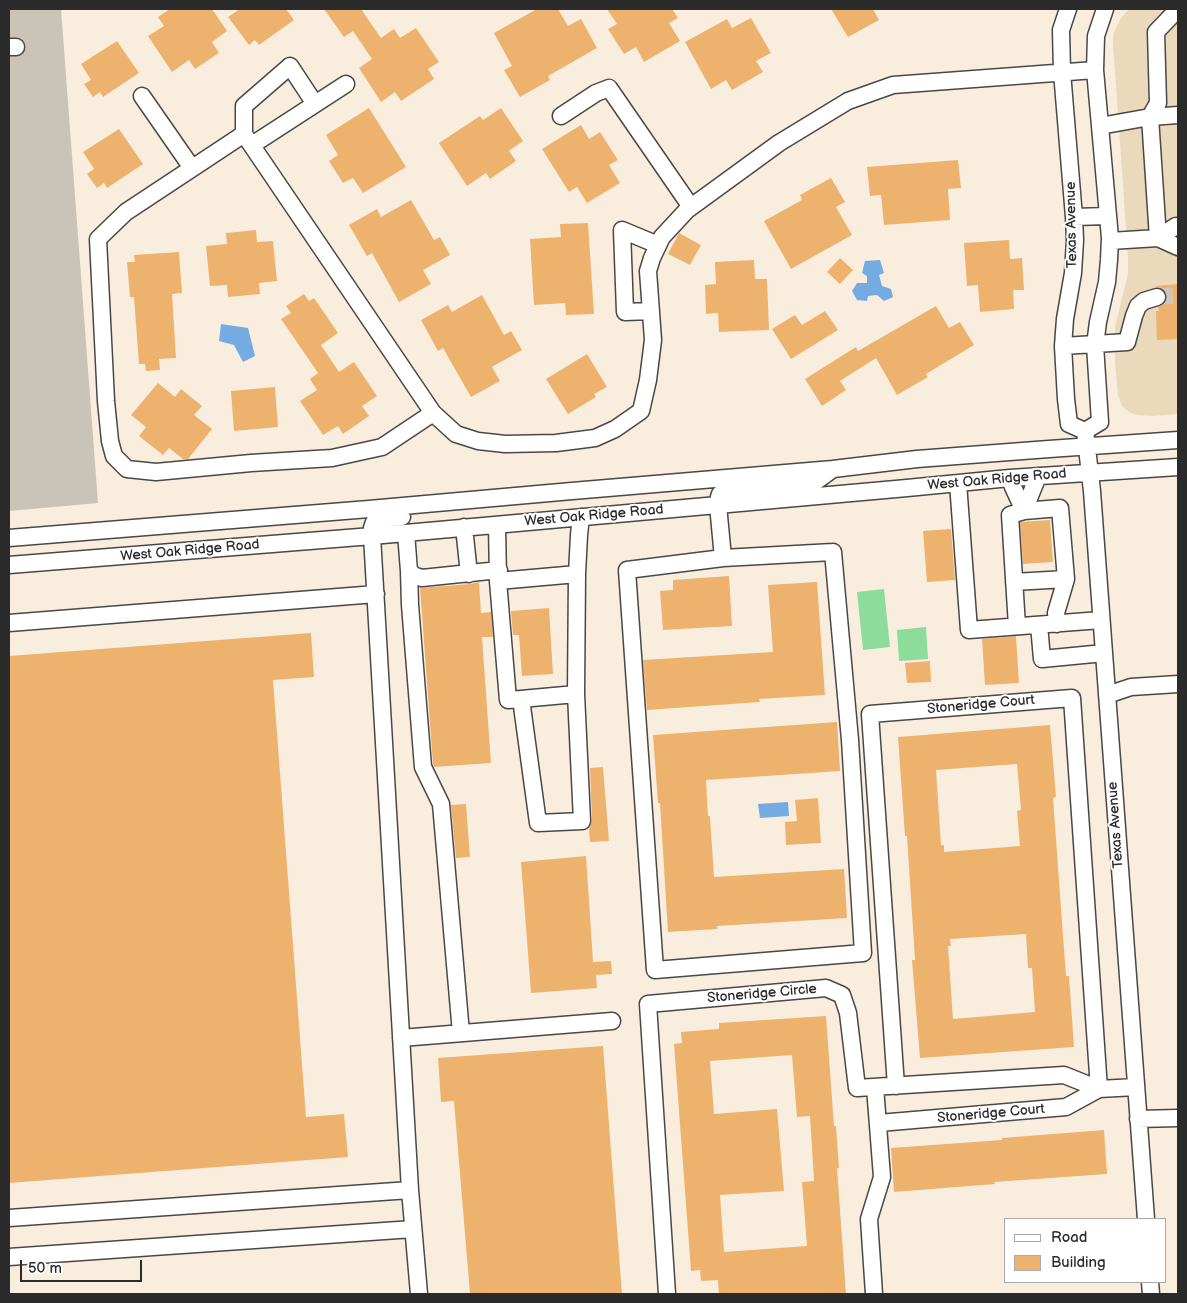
<!DOCTYPE html>
<style>
body{margin:0}
#map{position:relative;width:1187px;height:1303px;overflow:hidden;background:#f9eddd;font-family:"Balsamiq Sans",sans-serif}
canvas{display:block}
.frame{position:absolute;inset:0;border:10px solid #2b2b2b;pointer-events:none}
.legend{position:absolute;left:1004px;top:1218px;width:162px;height:65px;box-sizing:border-box;background:#fff;border:1px solid #aaa;margin:0;padding:6px 9px;list-style:none;font-size:15px;color:#2b2b2b}
.legend li{display:flex;align-items:center;gap:10px;height:25px}
.legend b{width:25px;border:1px solid #aaa}
.scale{position:absolute;left:20px;top:1260px;width:122px;height:22px;box-sizing:border-box;border:2px solid #2b2b2b;border-top:0;padding-left:6px;font-size:15px;line-height:18px;white-space:nowrap;color:#2b2b2b;-webkit-text-stroke:4px #fff;paint-order:stroke}
</style>
<div id="map">
<canvas width="1187" height="1303"></canvas>
<div class="frame"></div>
<ul class="legend">
<li><b style="height:6px;background:#fff"></b>Road</li>
<li><b style="height:14px;background:#eeb26f"></b>Building</li>
</ul>
<div class="scale">50 m</div>
</div>
<script>
const c = document.querySelector('canvas').getContext('2d');
c.lineJoin = 'round';
function paint(path, color) {
  c.fillStyle = color;
  c.fill(path, 'evenodd');
}
function poly(rows) {
  const path = new Path2D();
  for (const r of rows) {
    path.moveTo(r[0], r[1]);
    for (let i = 2; i < r.length; i += 2) path.lineTo(r[i], r[i + 1]);
  }
  return path;
}
function stroke(path, color, width, dash) {
  c.strokeStyle = color;
  c.lineWidth = width;
  c.lineCap = dash ? 'butt' : 'round';
  c.setLineDash(dash || []);
  c.stroke(path);
}
function label(font, color, halo, rows, align = 'center') {
  c.font = font + ' "Balsamiq Sans",sans-serif';
  c.lineWidth = 4;
  c.setLineDash([]);
  c.textBaseline = 'middle';
  c.strokeStyle = halo;
  c.fillStyle = color;
  for (const [text, x, y, turn = 0] of rows) {
    c.save();
    c.translate(x, y);
    c.rotate((+turn || 0) * Math.PI / 180);
    c.textAlign = isNaN(turn) ? turn : align;
    if (halo) c.strokeText(text, 0, 0);
    c.fillText(text, 0, 0);
    c.restore();
  }
}
paint(poly([
 [1129,9,1178,9,1178,414,1152,416,1137,415,1129,412,1122,406,1118,395,1115,363,1115,327,1128,274,1128,257,1113,43,1114,32,1121,18]
]), '#ead9ba');
paint(poly([
 [9,9,61,9,98,503,9,511]
]), '#cac3b8');
paint(poly([
 [884,589,890,647,863,650,857,592],
 [926,627,928,659,899,661,897,630]
]), '#8edc9b');
paint(poly([
 [880,260,884,273,879,275,882,286,891,289,893,297,884,301,877,295,868,296,867,301,857,300,852,291,857,283,867,283,867,276,862,273,865,261],
 [221,324,248,328,255,356,243,362,234,345,219,341],
 [788,802,789,816,760,818,758,804]
]), '#74abe3');
paint(poly([
 [170,9,212,9,227,31,212,42,219,53,195,69,189,60,172,72,148,36,164,26,158,17],
 [240,9,286,9,294,20,259,45,255,40,249,45,228,17],
 [324,9,361,9,381,38,394,29,400,38,416,28,439,62,428,69,434,79,401,101,395,92,381,102,359,68,372,59,353,31,344,37],
 [537,9,558,9,568,26,581,19,597,48,548,76,550,80,520,97,504,70,512,66,494,33],
 [607,9,672,9,678,18,669,23,680,41,644,62,636,47,624,54,608,29,617,24],
 [831,9,873,9,879,20,848,37],
 [751,18,771,53,756,61,763,72,732,90,726,80,711,89,685,42,727,19,732,28],
 [117,41,139,73,103,97,100,92,93,97,84,84,91,80,81,64],
 [369,108,406,167,363,193,353,178,343,183,329,161,338,155,326,135],
 [501,108,523,141,509,151,516,161,490,179,486,173,467,186,439,143,480,116,483,120],
 [581,125,589,139,600,132,618,160,609,165,620,183,587,203,577,187,569,192,542,149],
 [119,129,143,164,107,188,104,183,97,188,87,174,94,169,83,152],
 [958,160,961,188,948,189,950,220,884,225,881,195,870,196,867,167],
 [831,178,845,202,836,207,852,235,791,269,764,221,802,200,800,195],
 [411,200,434,240,440,237,450,255,423,270,431,284,399,302,372,253,367,256,349,225,377,209,381,217],
 [588,223,594,314,566,315,565,303,534,305,530,239,561,237,560,224],
 [256,230,257,242,273,241,277,281,259,283,260,294,228,297,227,285,210,286,206,246,227,244,226,233],
 [679,233,701,245,690,265,668,254],
 [1009,240,1010,259,1022,258,1024,290,1013,290,1014,309,980,312,978,285,967,286,964,243],
 [179,252,182,293,172,294,176,358,159,359,160,370,146,371,145,364,139,364,134,297,130,297,127,262,135,262,134,255],
 [840,258,853,270,840,284,827,272],
 [754,260,755,279,767,279,769,330,719,332,718,313,706,314,705,285,716,284,715,262],
 [1178,284,1178,339,1157,340,1156,311,1159,311,1158,307,1164,304,1167,299,1167,295,1164,290,1160,287,1156,287,1156,286],
 [304,294,309,301,314,298,338,333,321,345,339,372,354,362,377,396,362,406,369,416,343,434,338,426,323,435,300,401,317,390,310,379,318,373,281,319,291,313,286,306],
 [482,295,504,335,511,331,522,350,492,367,500,381,471,397,443,348,438,351,421,320,448,305,452,312],
 [936,306,949,328,960,322,974,345,926,374,928,377,897,395,876,358,840,381,846,390,822,406,805,379,856,347,858,351],
 [825,311,838,330,791,359,772,329,795,315,802,325],
 [587,354,607,387,594,394,596,397,568,414,546,379],
 [158,383,175,397,181,389,202,406,194,415,212,429,188,459,183,459,169,448,163,455,139,436,146,427,131,415],
 [275,387,278,427,234,431,231,391],
 [1050,520,1053,562,1023,564,1020,522],
 [951,529,955,580,927,582,923,531],
 [729,576,732,626,663,630,660,591,673,590,673,580],
 [479,582,481,613,491,612,493,637,482,637,491,763,434,767,433,764,420,588,470,584],
 [817,582,825,695,759,699,760,702,647,710,643,660,773,652,768,585],
 [549,608,553,674,522,676,519,635,513,635,511,611],
 [311,633,314,677,273,680,306,1117,344,1114,348,1157,9,1183,9,656],
 [1016,636,1019,683,985,685,982,639],
 [930,661,931,682,907,683,905,663],
 [837,722,840,771,706,780,708,816,710,816,714,877,844,869,847,918,717,926,717,929,668,932,660,803,658,803,653,735],
 [1050,725,1056,797,1053,798,1066,976,1069,976,1074,1047,920,1058,912,960,915,960,907,836,905,836,898,737],
 [1017,764,1021,810,1017,811,1020,846,944,852,944,845,941,845,936,770],
 [1026,934,1028,968,1032,968,1035,1012,953,1019,948,946,951,946,950,939],
 [603,767,609,841,590,842,589,828,592,821,590,768],
 [818,798,821,843,786,845,785,822,797,821,795,800],
 [466,804,470,857,456,858,451,805],
 [586,856,593,962,611,961,612,974,596,975,597,988,531,993,521,862],
 [826,1016,834,1126,836,1126,839,1168,837,1168,846,1294,719,1294,718,1280,701,1281,700,1270,691,1271,674,1044,682,1043,681,1032,719,1029,719,1023],
 [792,1055,797,1117,810,1116,814,1181,802,1182,807,1246,724,1252,720,1195,784,1191,781,1156,777,1109,714,1114,710,1061],
 [603,1046,622,1294,470,1294,454,1101,441,1102,438,1058],
 [1104,1130,1107,1174,994,1182,995,1184,894,1192,891,1148,1002,1140,1002,1138]
]), '#eeb26f');
stroke(poly([
 [1157,297,1178,295]
]), '#d0c6b9', 16, [16, 8]);
const minor = poly([
 [1068,9,1061,30,1062,72,1074,217,1075,240,1073,273,1065,319,1063,346,1066,399,1069,424,1085,431],
 [9,47,16,47],
 [142,96,192,168],
 [315,104,290,66,244,106,244,134,433,413,456,434,478,441,505,444,556,443,595,438,615,429,641,411,648,380,653,340,648,271,652,258,662,237,687,210,779,143,848,101,893,85,1095,70],
 [561,116,596,93,609,88,691,207],
 [1100,126,1150,117,1178,115],
 [244,134,126,212,98,239,106,401,110,441,114,456,127,469,156,472,251,463,332,458,382,447,433,413],
 [252,145,346,84],
 [1074,217,1108,216],
 [1158,238,1150,117,1158,103,1156,32,1178,9],
 [1158,238,1176,226,1178,226],
 [1110,241,1158,238,1178,247],
 [651,311,625,312,622,230,658,245],
 [1063,346,1127,342,1134,316,1138,306,1144,301,1157,297],
 [1085,431,1092,491,1146,1219],
 [1085,431,1100,422,1095,345,1098,322,1107,282,1109,260,1110,238,1095,70,1096,36,1105,9],
 [1010,478,1013,487,1024,511],
 [958,483,969,630,1101,620],
 [1024,511,1038,476],
 [402,517,382,519,374,522,372,528,372,536,410,1190,419,1294],
 [497,525,498,581,508,700,521,699],
 [464,527,469,574],
 [406,533,409,571,410,605,423,767,441,804,461,1033],
 [9,538,369,509,572,491,833,469,917,459,1049,449,1178,440],
 [833,552,850,740,863,953,655,970,627,570,723,558,833,552],
 [723,558,718,505,719,497,720,494,725,490,734,489,815,482,833,469],
 [9,565,372,536,907,488,1010,478,1178,467],
 [409,571,415,576,422,578,499,570],
 [498,581,577,574],
 [1014,582,1066,579,1060,508,1024,511,1010,515,1017,626],
 [9,623,376,594],
 [1057,624,1056,613,1066,579],
 [1039,625,1042,659,1104,653],
 [576,694,582,821,538,823,521,699,576,694,577,574,579,535,581,517],
 [1107,695,1131,687,1178,684],
 [401,1038,612,1021],
 [896,1086,870,714,1072,698,1099,1089],
 [1138,1119,1178,1118],
 [879,1123,1066,1107,1099,1089],
 [9,1218,410,1190],
 [9,1257,413,1229],
 [1150,1282,1151,1294],
 [667,1294,648,1004,826,988,842,995,848,1013,857,1088,1064,1075,1099,1089,1136,1087],
 [874,1294,869,1219,882,1177,875,1087]
]);
stroke(minor, '#4a4846', 19);
stroke(minor, '#fff', 16);
label('14px', '#2b2b2b', '#fff', [
 ["Texas Avenue",1072,225,-91],
 ["West Oak Ridge Road",997,480,-5],
 ["West Oak Ridge Road",594,516,-5],
 ["West Oak Ridge Road",190,551,-5],
 ["Stoneridge Court",981,705,-5],
 ["Texas Avenue",1116,825,-94],
 ["Stoneridge Circle",762,994,-5],
 ["Stoneridge Court",991,1114,-5]
]);
</script>
